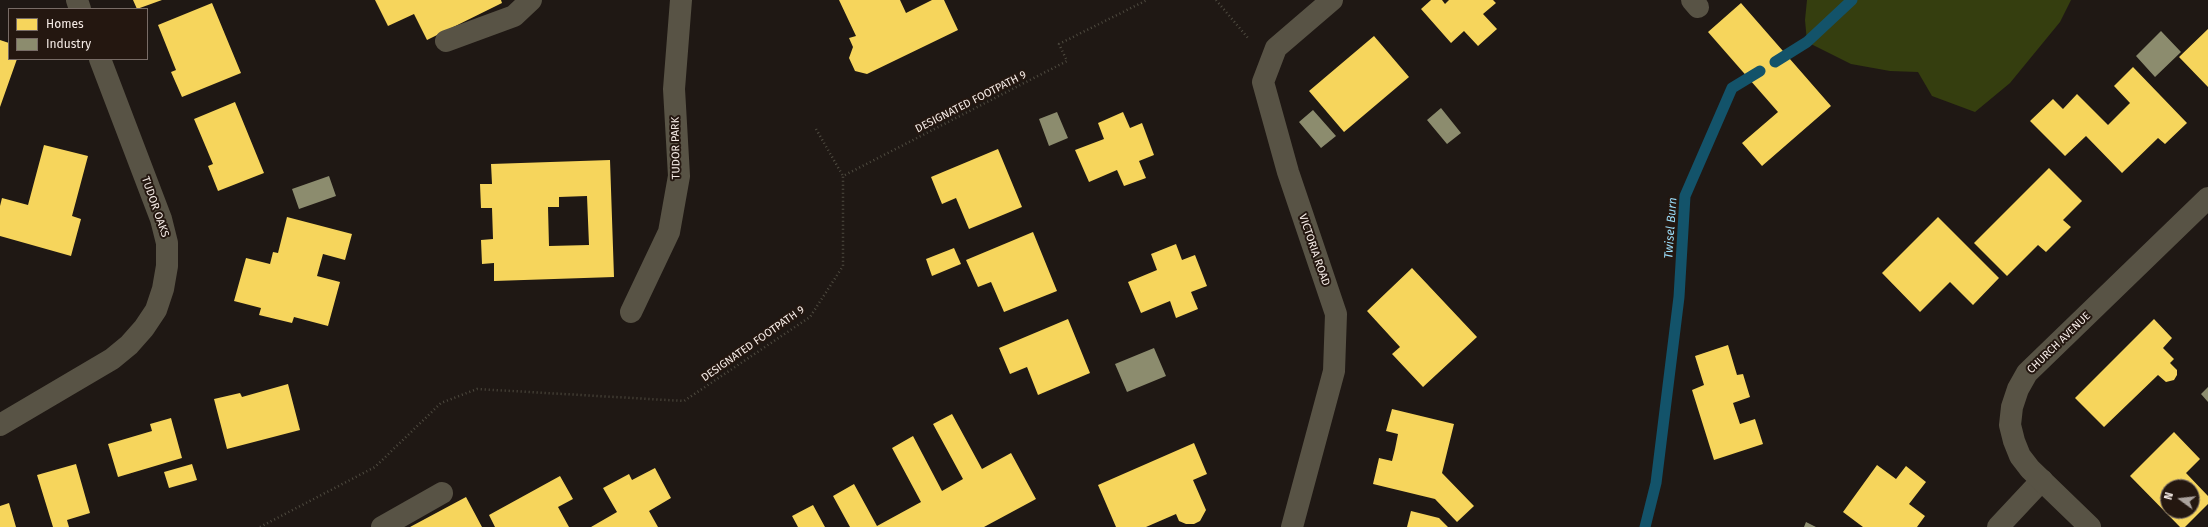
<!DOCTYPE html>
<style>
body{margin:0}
#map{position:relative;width:2208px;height:527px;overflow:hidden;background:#1f1814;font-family:"Fira Sans",sans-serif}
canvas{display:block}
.legend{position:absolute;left:8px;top:8px;width:140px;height:52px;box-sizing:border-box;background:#241710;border:1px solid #786c66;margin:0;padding:5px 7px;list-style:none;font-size:12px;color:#f6ece7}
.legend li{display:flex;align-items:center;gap:8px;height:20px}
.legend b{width:20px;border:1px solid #786c66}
.north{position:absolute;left:2160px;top:479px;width:40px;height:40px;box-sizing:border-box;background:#241710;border:1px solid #786c66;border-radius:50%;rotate:285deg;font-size:11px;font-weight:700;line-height:16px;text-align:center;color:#f6ece7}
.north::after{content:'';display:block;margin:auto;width:14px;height:18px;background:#aba29d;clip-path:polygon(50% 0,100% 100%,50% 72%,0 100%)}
</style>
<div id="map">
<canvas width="2208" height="527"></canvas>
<ul class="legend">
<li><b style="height:11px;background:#f6d55c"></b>Homes</li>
<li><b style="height:11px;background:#8c8c6e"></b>Industry</li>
</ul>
<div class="north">N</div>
</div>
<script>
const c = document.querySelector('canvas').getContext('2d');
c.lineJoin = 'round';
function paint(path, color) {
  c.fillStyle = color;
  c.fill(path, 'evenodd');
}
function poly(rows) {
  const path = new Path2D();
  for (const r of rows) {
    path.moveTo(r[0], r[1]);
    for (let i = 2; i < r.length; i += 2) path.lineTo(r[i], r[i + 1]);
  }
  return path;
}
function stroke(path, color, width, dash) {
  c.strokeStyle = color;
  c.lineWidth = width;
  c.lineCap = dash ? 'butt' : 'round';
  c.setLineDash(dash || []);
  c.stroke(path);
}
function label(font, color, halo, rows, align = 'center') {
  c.font = font + ' "Fira Sans",sans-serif';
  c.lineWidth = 4;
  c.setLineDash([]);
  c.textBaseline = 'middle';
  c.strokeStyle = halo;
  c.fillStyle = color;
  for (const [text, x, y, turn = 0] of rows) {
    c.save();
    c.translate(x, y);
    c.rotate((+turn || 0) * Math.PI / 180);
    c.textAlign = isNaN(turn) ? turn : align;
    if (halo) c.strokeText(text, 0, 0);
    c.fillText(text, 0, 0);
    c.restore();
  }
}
paint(poly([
 [1807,0,2071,0,2060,22,2010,83,1975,112,1932,96,1918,72,1890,71,1851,64,1807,42,1805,20]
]), '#353e0f');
paint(poly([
 [133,0,162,0,137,9],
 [375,0,501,0,502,3,427,40,414,14,388,26],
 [839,0,900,0,906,13,932,0,944,0,958,30,867,74,855,71,849,58,853,47,849,38,856,36],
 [1431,0,1442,0,1445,4,1449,0,1493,0,1496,3,1483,14,1497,29,1478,46,1464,31,1451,43,1421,9],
 [212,3,241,73,182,97,171,72,176,70,158,25],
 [1741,3,1831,106,1762,166,1742,143,1778,112,1708,32],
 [2208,29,2208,87,2179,57],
 [1374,36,1409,77,1344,132,1309,91],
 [0,40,9,43,9,59,17,59,0,107],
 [2133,67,2187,123,2165,144,2158,138,2122,173,2086,136,2065,156,2030,121,2053,99,2063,109,2077,94,2108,125,2130,103,2114,86],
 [235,102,264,173,218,191,208,166,213,164,194,119],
 [1123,112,1130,128,1142,123,1154,155,1139,161,1146,178,1124,186,1117,170,1089,182,1075,150,1104,139,1098,123],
 [44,145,88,156,72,216,81,219,71,256,0,236,0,206,2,198,28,205],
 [998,149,1022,207,969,229,956,198,942,204,931,177],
 [610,160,614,277,494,281,494,263,482,264,481,240,493,239,492,208,481,208,480,184,492,184,491,164],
 [587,196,589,245,549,246,548,207,559,207,559,197],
 [2049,168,2082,201,2063,220,2071,227,2046,252,2038,245,2007,276,1974,243],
 [287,217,352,234,345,260,323,254,317,276,340,282,328,326,294,317,292,323,259,315,261,308,234,301,246,258,270,264,273,252,278,253],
 [1938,217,1999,278,1973,305,1950,282,1920,312,1882,273],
 [1033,232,1057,291,1004,312,991,282,978,287,966,260],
 [1176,244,1182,260,1195,255,1207,286,1191,292,1198,309,1176,318,1170,301,1141,313,1128,282,1157,270,1151,254],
 [954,248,961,264,932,276,926,259],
 [1412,268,1477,337,1423,387,1392,354,1400,347,1367,311],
 [1068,319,1090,373,1038,395,1027,367,1010,374,999,348],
 [2154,319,2172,338,2163,348,2174,359,2170,363,2177,370,2177,375,2174,380,2166,382,2158,375,2104,427,2075,398],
 [1728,345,1737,375,1743,374,1750,397,1733,403,1740,424,1755,419,1763,444,1714,460,1692,390,1704,385,1695,356],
 [288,384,300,430,227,449,214,399,240,393,242,397],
 [1392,409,1454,424,1442,473,1474,506,1457,522,1435,499,1373,484,1379,458,1392,461,1395,449,1398,434,1386,431],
 [952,414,982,469,1011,453,1036,499,984,527,850,527,833,496,854,484,877,526,921,502,892,448,913,436,942,491,963,479,933,424],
 [171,418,182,458,118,477,108,444,152,431,150,424],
 [2174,432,2200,459,2186,473,2208,496,2208,504,2185,527,2180,527,2130,476],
 [2168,487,2192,487,2192,511,2168,511],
 [1194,443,1207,474,1193,480,1206,510,1200,521,1194,524,1186,524,1179,521,1176,514,1146,527,1116,527,1098,485],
 [76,464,90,513,67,520,69,527,53,527,37,475],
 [192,464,197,480,169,488,164,472],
 [1877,465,1896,479,1906,466,1926,482,1909,504,1925,516,1917,527,1863,527,1843,512],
 [655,468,671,498,649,511,658,527,591,527,617,512,603,488,629,474,632,480],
 [560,476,573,499,558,507,569,527,495,527,489,515],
 [466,497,482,527,410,527],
 [9,503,16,527,0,527,0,506],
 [813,505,825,527,798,527,792,516],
 [1411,511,1439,518,1448,527,1407,527]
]), '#f6d55c');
paint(poly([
 [2161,31,2181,52,2155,77,2136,56],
 [1441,108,1461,133,1447,144,1427,120],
 [1313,110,1336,136,1321,148,1299,122],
 [1057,112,1068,138,1049,146,1039,119],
 [329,176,336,196,299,209,292,189],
 [1154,348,1166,376,1127,392,1115,364],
 [2208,387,2208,402,2201,394],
 [1806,522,1816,527,1804,527]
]), '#8c8c6e');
stroke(poly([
 [1775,62,1807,42,1852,0],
 [1645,527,1656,483,1679,297,1685,196,1732,88,1760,71]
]), '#13536a', 11);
stroke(poly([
 [1216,0,1248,38],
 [816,129,843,176],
 [260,527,375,467,441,403,477,389,684,401,810,317,843,266,843,176,1067,61,1059,44,1147,0]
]), '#4f4b40', 2.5, [1, 3]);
stroke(poly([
 [1692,0,1698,7],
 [446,41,514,16,531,0],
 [631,312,669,232,679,176,674,89,681,0],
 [382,527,442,493],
 [1998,527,2042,480]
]), '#585345', 22);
stroke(poly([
 [77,0,80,9],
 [0,425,112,359,129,345,144,328,156,310,163,289,167,266,167,243,161,219,100,59],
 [1292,527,1334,371,1336,314,1288,172,1263,82,1276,48,1332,0],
 [2090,527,2030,469,2020,456,2014,441,2010,425,2012,407,2018,389,2027,373,2208,198]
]), '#585345', 22);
label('11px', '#f6ece7', '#241710', [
 ["DESIGNATED FOOTPATH 9",971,102,-27],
 ["TUDOR PARK",676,148,-91],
 ["TUDOR OAKS",155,207,71],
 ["VICTORIA ROAD",1314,250,71],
 ["CHURCH AVENUE",2059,343,-44],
 ["DESIGNATED FOOTPATH 9",753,344,-35]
]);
label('italic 12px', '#9adbf7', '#241710', [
 ["Twisel Burn",1671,228,-86]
]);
</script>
